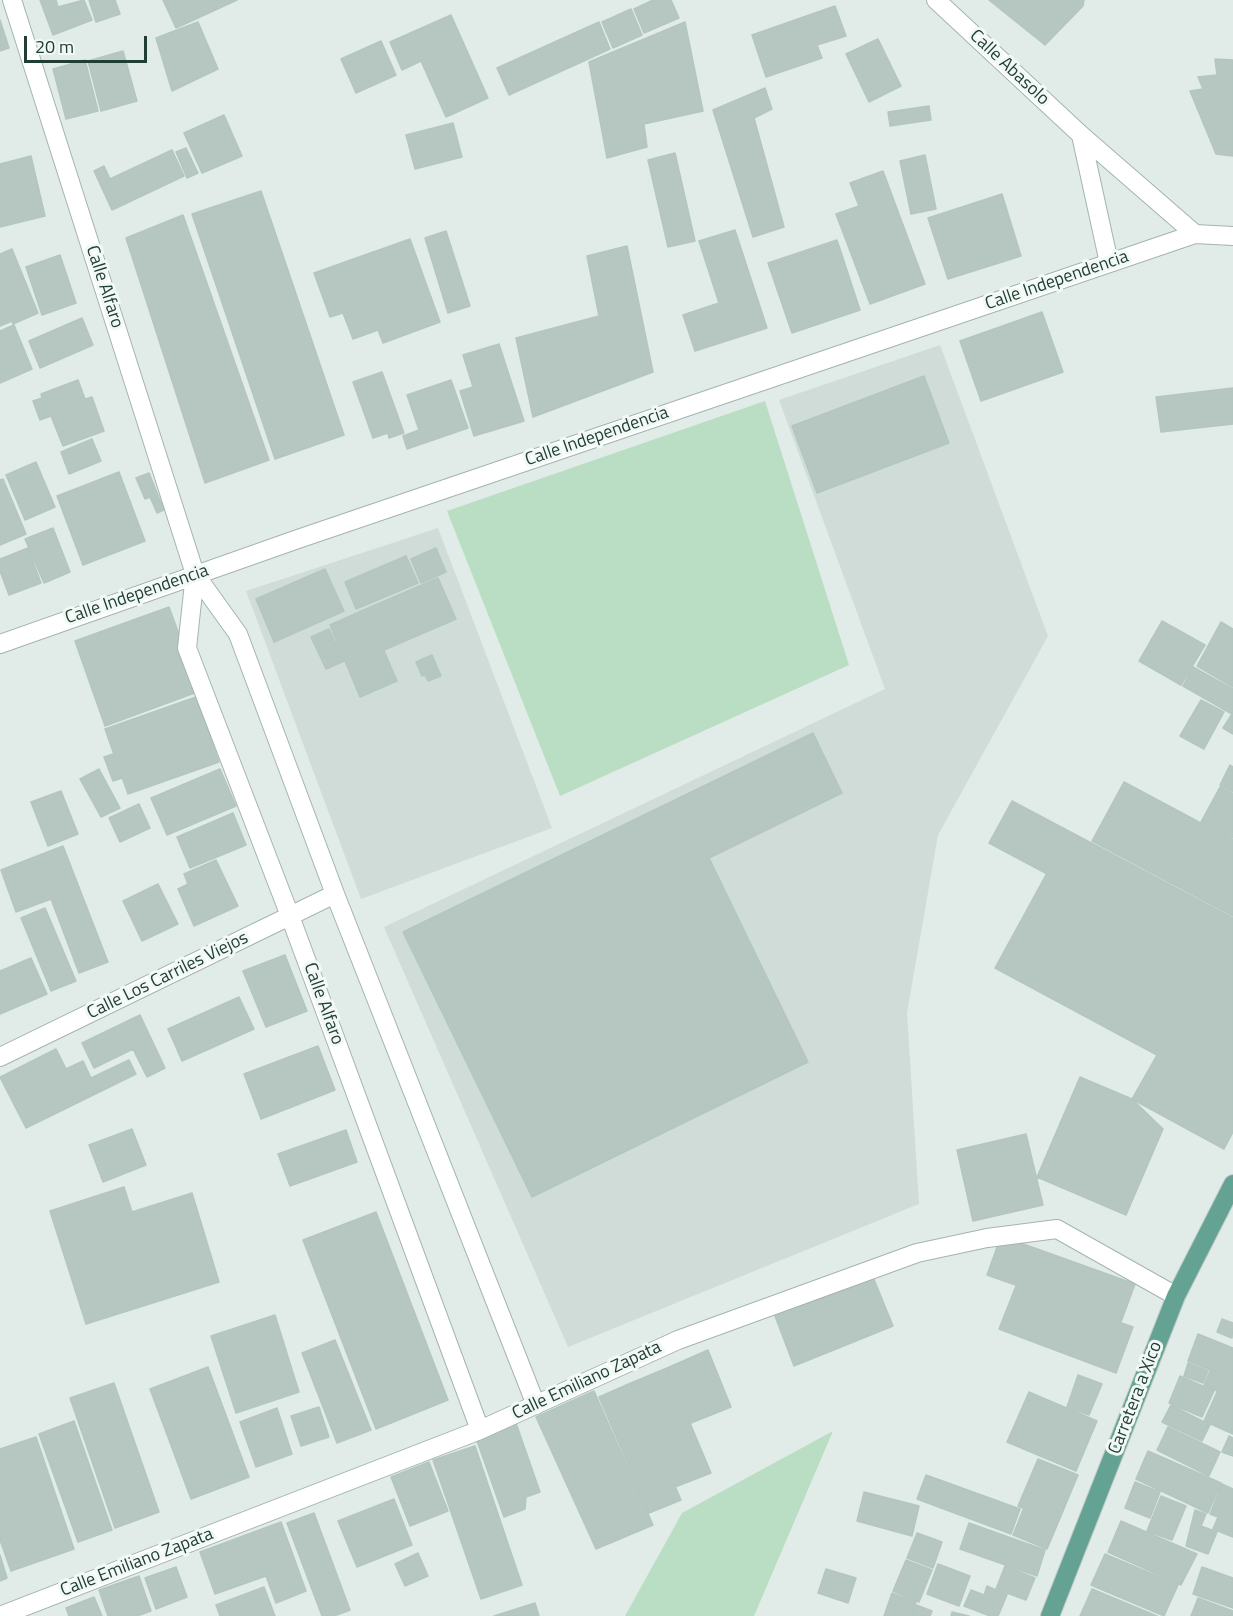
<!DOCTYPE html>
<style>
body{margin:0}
#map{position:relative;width:1233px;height:1616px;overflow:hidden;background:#e1ece8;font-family:"Titillium Web",sans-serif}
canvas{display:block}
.scale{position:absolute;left:24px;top:36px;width:123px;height:27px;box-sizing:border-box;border:3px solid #213e36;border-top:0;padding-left:8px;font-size:18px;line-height:21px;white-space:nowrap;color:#213e36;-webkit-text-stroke:4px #f2f9f5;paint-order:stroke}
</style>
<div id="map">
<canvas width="1233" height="1616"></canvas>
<div class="scale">20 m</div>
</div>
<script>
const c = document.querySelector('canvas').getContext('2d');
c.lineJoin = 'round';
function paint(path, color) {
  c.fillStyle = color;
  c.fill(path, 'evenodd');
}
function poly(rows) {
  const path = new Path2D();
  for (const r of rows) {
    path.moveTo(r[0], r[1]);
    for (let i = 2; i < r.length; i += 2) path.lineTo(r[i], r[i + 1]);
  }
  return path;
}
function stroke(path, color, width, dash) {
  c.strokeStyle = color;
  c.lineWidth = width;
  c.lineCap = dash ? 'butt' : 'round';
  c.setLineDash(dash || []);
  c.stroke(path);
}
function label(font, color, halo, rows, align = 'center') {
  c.font = font + ' "Titillium Web",sans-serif';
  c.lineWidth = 6;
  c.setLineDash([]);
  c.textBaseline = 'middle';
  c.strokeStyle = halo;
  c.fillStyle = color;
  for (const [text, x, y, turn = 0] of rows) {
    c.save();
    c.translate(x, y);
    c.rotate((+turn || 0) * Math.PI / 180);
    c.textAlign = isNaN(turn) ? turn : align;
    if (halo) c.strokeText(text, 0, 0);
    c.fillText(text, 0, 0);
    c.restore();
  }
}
paint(poly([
 [940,345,1048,636,938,835,907,1013,919,1204,568,1347,384,927,885,689,779,400],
 [438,528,552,828,361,899,246,591]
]), '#cfdcd7');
paint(poly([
 [765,401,849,665,560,796,447,511],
 [833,1431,754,1616,625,1616,682,1513]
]), '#b9dec4');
const building = poly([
 [40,0,56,0,58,7,84,0,92,20,53,35,40,0],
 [89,0,115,0,120,14,96,22,89,0],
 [163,0,237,0,176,28,163,0],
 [653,0,671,0,679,18,644,33,634,9,653,0],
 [989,0,1084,0,1083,6,1045,45,989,0],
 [835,6,846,36,817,45,822,58,766,77,752,35,835,6],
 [631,9,642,35,613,48,602,22,631,9],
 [451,15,488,98,446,117,421,61,402,70,390,42,451,15],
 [0,20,9,48,0,51,0,20],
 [198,22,218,69,172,91,156,38,198,22],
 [599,22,610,49,509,95,497,68,599,22],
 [685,22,703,111,644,124,647,147,607,158,589,62,685,22],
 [878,39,901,86,869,102,846,54,878,39],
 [381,41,396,75,356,93,341,59,381,41],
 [123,51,137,101,101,111,88,61,123,51],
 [1215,59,1233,60,1233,156,1216,154,1190,91,1203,89,1198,77,1217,75,1215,59],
 [85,60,98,111,66,119,53,69,85,60],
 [765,88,772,109,754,118,784,227,753,237,713,110,765,88],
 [929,106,931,120,890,126,888,112,929,106],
 [224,115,242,156,202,173,184,133,224,115],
 [453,123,462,157,415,169,406,135,453,123],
 [186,148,198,173,187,178,176,152,186,148],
 [172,150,184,176,112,210,94,171,104,166,110,179,172,150],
 [675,153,695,241,668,247,648,160,675,153],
 [925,155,936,209,911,214,900,161,925,155],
 [31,156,45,216,0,227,0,164,31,156],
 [883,171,925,284,870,304,836,214,859,206,850,183,883,171],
 [261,191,344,435,275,459,192,214,261,191],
 [1002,194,1021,256,948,279,928,218,1002,194],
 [183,215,269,460,205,483,126,238,183,215],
 [735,230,767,328,695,351,683,315,719,303,699,241,735,230],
 [446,231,470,306,448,313,425,238,446,231],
 [410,239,440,322,383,343,378,330,353,339,343,313,330,317,314,273,410,239],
 [837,240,860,310,792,333,768,263,837,240],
 [627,246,653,372,533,417,516,338,599,316,587,256,627,246],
 [12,249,38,313,13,324,12,321,0,326,0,254,12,249],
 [60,255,76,303,42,315,26,267,60,255],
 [1042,312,1063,372,981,401,960,341,1042,312],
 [82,318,93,345,40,368,29,341,82,318],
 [14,325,32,369,0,383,0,331,14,325],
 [499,344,524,421,474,436,460,391,473,387,463,355,499,344],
 [382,372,404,433,389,438,388,433,373,438,353,382,382,372],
 [924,376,949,443,817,493,792,426,924,376],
 [78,380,85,399,92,397,104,431,63,446,51,416,40,420,33,401,42,398,41,394,78,380],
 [451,380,468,428,407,449,403,436,419,430,407,395,451,380],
 [1233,388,1233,424,1161,432,1156,397,1233,388],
 [92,439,101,461,69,474,61,452,92,439],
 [36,462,55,507,25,520,6,475,36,462],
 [119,472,145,541,83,565,57,496,119,472],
 [149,473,164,510,157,513,150,497,145,499,136,478,149,473],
 [3,479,26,534,0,545,0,480,3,479],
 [53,528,70,572,44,583,25,539,53,528],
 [28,548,41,583,9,595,0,571,0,559,28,548],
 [436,548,446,572,421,583,411,559,436,548],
 [406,556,418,583,356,609,345,582,406,556],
 [325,569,344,611,274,642,256,599,325,569],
 [438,578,456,619,384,650,366,609,438,578],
 [169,607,200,691,105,726,75,641,169,607],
 [366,609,397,681,360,697,330,625,366,609],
 [1162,621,1205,645,1181,685,1139,661,1162,621],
 [1221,622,1233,629,1233,687,1197,666,1221,622],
 [329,629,344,661,326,669,311,637,329,629],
 [432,655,441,676,428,681,425,675,422,676,416,662,432,655],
 [1193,667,1233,689,1233,734,1223,728,1232,714,1183,686,1193,667],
 [196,697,219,762,128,794,105,729,196,697],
 [1201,700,1224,712,1204,749,1180,736,1201,700],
 [813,733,842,793,709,858,808,1062,532,1197,403,932,813,733],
 [113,754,122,778,113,781,104,757,113,754],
 [1230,765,1233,767,1233,792,1220,785,1230,765],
 [99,769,120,808,101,817,80,779,99,769],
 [220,769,236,806,167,835,151,798,220,769],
 [1124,782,1233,840,1233,916,1092,841,1124,782],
 [1220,787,1233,794,1233,838,1201,822,1220,787],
 [61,791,78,834,48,846,31,802,61,791],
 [1012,801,1233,918,1233,973,989,843,1012,801],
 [139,804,150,828,120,842,109,818,139,804],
 [233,813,246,845,190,868,177,837,233,813],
 [63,846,108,962,79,973,51,899,16,912,1,870,63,846],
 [216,860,238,906,194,926,178,889,188,884,184,874,216,860],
 [1047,873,1233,973,1233,1132,1224,1149,1132,1099,1157,1055,995,968,1047,873],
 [158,884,178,924,142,941,123,901,158,884],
 [45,908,76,981,51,991,21,918,45,908],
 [285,955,307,1011,266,1027,243,971,285,955],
 [31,958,47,994,0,1014,0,971,31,958],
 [239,997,254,1029,182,1061,168,1029,239,997],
 [140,1015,165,1068,147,1077,133,1049,94,1068,82,1043,140,1015],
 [318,1046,335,1090,261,1119,244,1074,318,1046],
 [56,1049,66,1069,83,1061,91,1078,129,1060,136,1074,26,1128,0,1077,56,1049],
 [1080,1077,1132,1099,1163,1129,1126,1215,1037,1177,1080,1077],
 [132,1129,146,1165,103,1182,89,1145,132,1129],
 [346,1130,357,1162,290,1186,278,1154,346,1130],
 [1026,1134,1043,1205,973,1221,957,1150,1026,1134],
 [124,1187,132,1212,192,1193,219,1282,86,1324,50,1211,124,1187],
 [376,1212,448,1400,376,1429,303,1240,376,1212],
 [1001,1236,1135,1284,1121,1322,987,1275,1001,1236],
 [873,1277,893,1326,794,1366,775,1316,873,1277],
 [1016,1286,1133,1327,1116,1373,999,1329,1016,1286],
 [275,1315,299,1392,236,1413,211,1336,275,1315],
 [1222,1319,1233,1323,1232,1338,1217,1332,1222,1319],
 [1198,1334,1233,1348,1233,1379,1188,1361,1198,1334],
 [335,1340,371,1430,337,1443,302,1353,335,1340],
 [708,1350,731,1407,691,1423,667,1368,708,1350],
 [1188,1363,1208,1371,1203,1383,1184,1376,1188,1363],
 [208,1367,249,1477,191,1499,150,1389,208,1367],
 [667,1368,711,1473,675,1487,631,1383,667,1368],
 [1210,1371,1233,1380,1233,1398,1204,1385,1210,1371],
 [1078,1375,1102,1384,1089,1415,1067,1407,1078,1375],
 [1180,1376,1214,1391,1202,1417,1169,1403,1180,1376],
 [114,1383,159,1512,115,1528,70,1398,114,1383],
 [631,1383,681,1500,649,1513,599,1397,631,1383],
 [594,1391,653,1525,596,1549,536,1417,594,1391],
 [1029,1392,1097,1421,1076,1471,1007,1442,1029,1392],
 [1217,1392,1233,1399,1233,1434,1204,1421,1217,1392],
 [1171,1405,1210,1425,1202,1441,1162,1422,1171,1405],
 [319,1407,329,1437,301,1446,291,1416,319,1407],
 [277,1408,292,1454,256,1467,240,1422,277,1408],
 [74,1421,112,1530,78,1542,39,1434,74,1421],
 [516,1423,540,1492,526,1497,525,1509,504,1517,476,1438,516,1423],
 [1168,1427,1220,1452,1209,1476,1157,1450,1168,1427],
 [1229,1436,1233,1438,1233,1456,1222,1452,1229,1436],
 [36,1437,74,1549,11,1571,0,1540,0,1449,36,1437],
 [475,1446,522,1585,481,1599,433,1460,475,1446],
 [1148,1451,1221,1483,1208,1513,1136,1479,1148,1451],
 [1038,1459,1078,1475,1058,1523,1018,1506,1038,1459],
 [429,1462,448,1511,410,1526,391,1477,429,1462],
 [926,1475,1020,1509,1011,1534,917,1499,926,1475],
 [1135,1482,1160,1492,1150,1518,1125,1508,1135,1482],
 [1222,1484,1233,1489,1233,1537,1213,1529,1218,1517,1210,1514,1222,1484],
 [864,1492,919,1506,912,1536,857,1521,864,1492],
 [1161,1496,1186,1506,1172,1540,1147,1531,1161,1496],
 [394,1499,412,1545,357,1567,338,1521,394,1499],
 [1023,1510,1058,1523,1047,1549,1013,1535,1023,1510],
 [1195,1510,1206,1514,1201,1526,1217,1532,1208,1554,1186,1546,1195,1510],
 [314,1513,350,1610,334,1616,322,1616,287,1523,314,1513],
 [1121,1521,1197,1554,1181,1585,1108,1552,1121,1521],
 [281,1522,306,1591,276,1603,266,1576,215,1594,200,1552,281,1522],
 [969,1523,1045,1550,1037,1576,960,1549,969,1523],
 [917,1533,942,1542,933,1568,907,1558,917,1533],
 [418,1553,428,1576,405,1586,395,1564,418,1553],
 [1105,1554,1178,1585,1164,1616,1091,1585,1105,1554],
 [0,1555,7,1578,0,1581,0,1555],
 [906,1560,932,1570,919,1602,893,1591,906,1560],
 [938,1564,970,1576,959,1606,927,1594,938,1564],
 [1005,1566,1035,1578,1026,1600,996,1589,1005,1566],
 [176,1567,187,1597,156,1609,145,1578,176,1567],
 [1202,1567,1233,1578,1233,1608,1193,1594,1202,1567],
 [826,1569,856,1578,848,1603,818,1593,826,1569],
 [139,1576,151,1611,137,1616,108,1616,99,1590,139,1576],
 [987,1586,1007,1595,998,1616,990,1616,964,1606,971,1590,984,1595,987,1586],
 [264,1587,275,1616,220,1616,216,1605,264,1587],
 [1092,1589,1157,1616,1080,1616,1092,1589],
 [892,1593,916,1602,911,1616,884,1616,892,1593],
 [94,1597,102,1616,69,1616,66,1608,94,1597],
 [1198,1598,1233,1611,1233,1616,1191,1616,1198,1598],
 [535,1603,539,1616,494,1616,535,1603],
 [916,1605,932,1611,930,1616,912,1616,916,1605],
 [952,1612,969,1616,951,1616,952,1612]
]);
paint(building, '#b6c7c1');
stroke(building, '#b3c6bf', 1.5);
const minor = poly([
 [12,0,195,574,238,634,335,894,536,1405],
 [936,0,1081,135,1195,234],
 [1081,135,1109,263],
 [195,574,187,648,290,916,480,1430],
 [0,644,298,539,1195,234,1233,236],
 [0,1057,335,894],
 [0,1616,480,1430,678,1340,917,1253,987,1238,1057,1229,1176,1296]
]);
const major = poly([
 [1050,1616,1176,1296,1233,1184]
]);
stroke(minor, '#a4b4af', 20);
stroke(major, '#c1c9c7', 20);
stroke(minor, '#fff', 18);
stroke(major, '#64a394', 18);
label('18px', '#213e36', '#f2f9f5', [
 ["Calle Abasolo",1009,68,43],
 ["Calle Independencia",1057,281,-19],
 ["Calle Alfaro",104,287,72],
 ["Calle Independencia",597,437,-19],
 ["Calle Independencia",137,595,-19],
 ["Calle Los Carriles Viejos",168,976,-26],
 ["Calle Alfaro",323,1004,70],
 ["Calle Emiliano Zapata",587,1381,-25],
 ["Carretera a Xico",1136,1398,-69],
 ["Calle Emiliano Zapata",137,1563,-21]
]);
</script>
